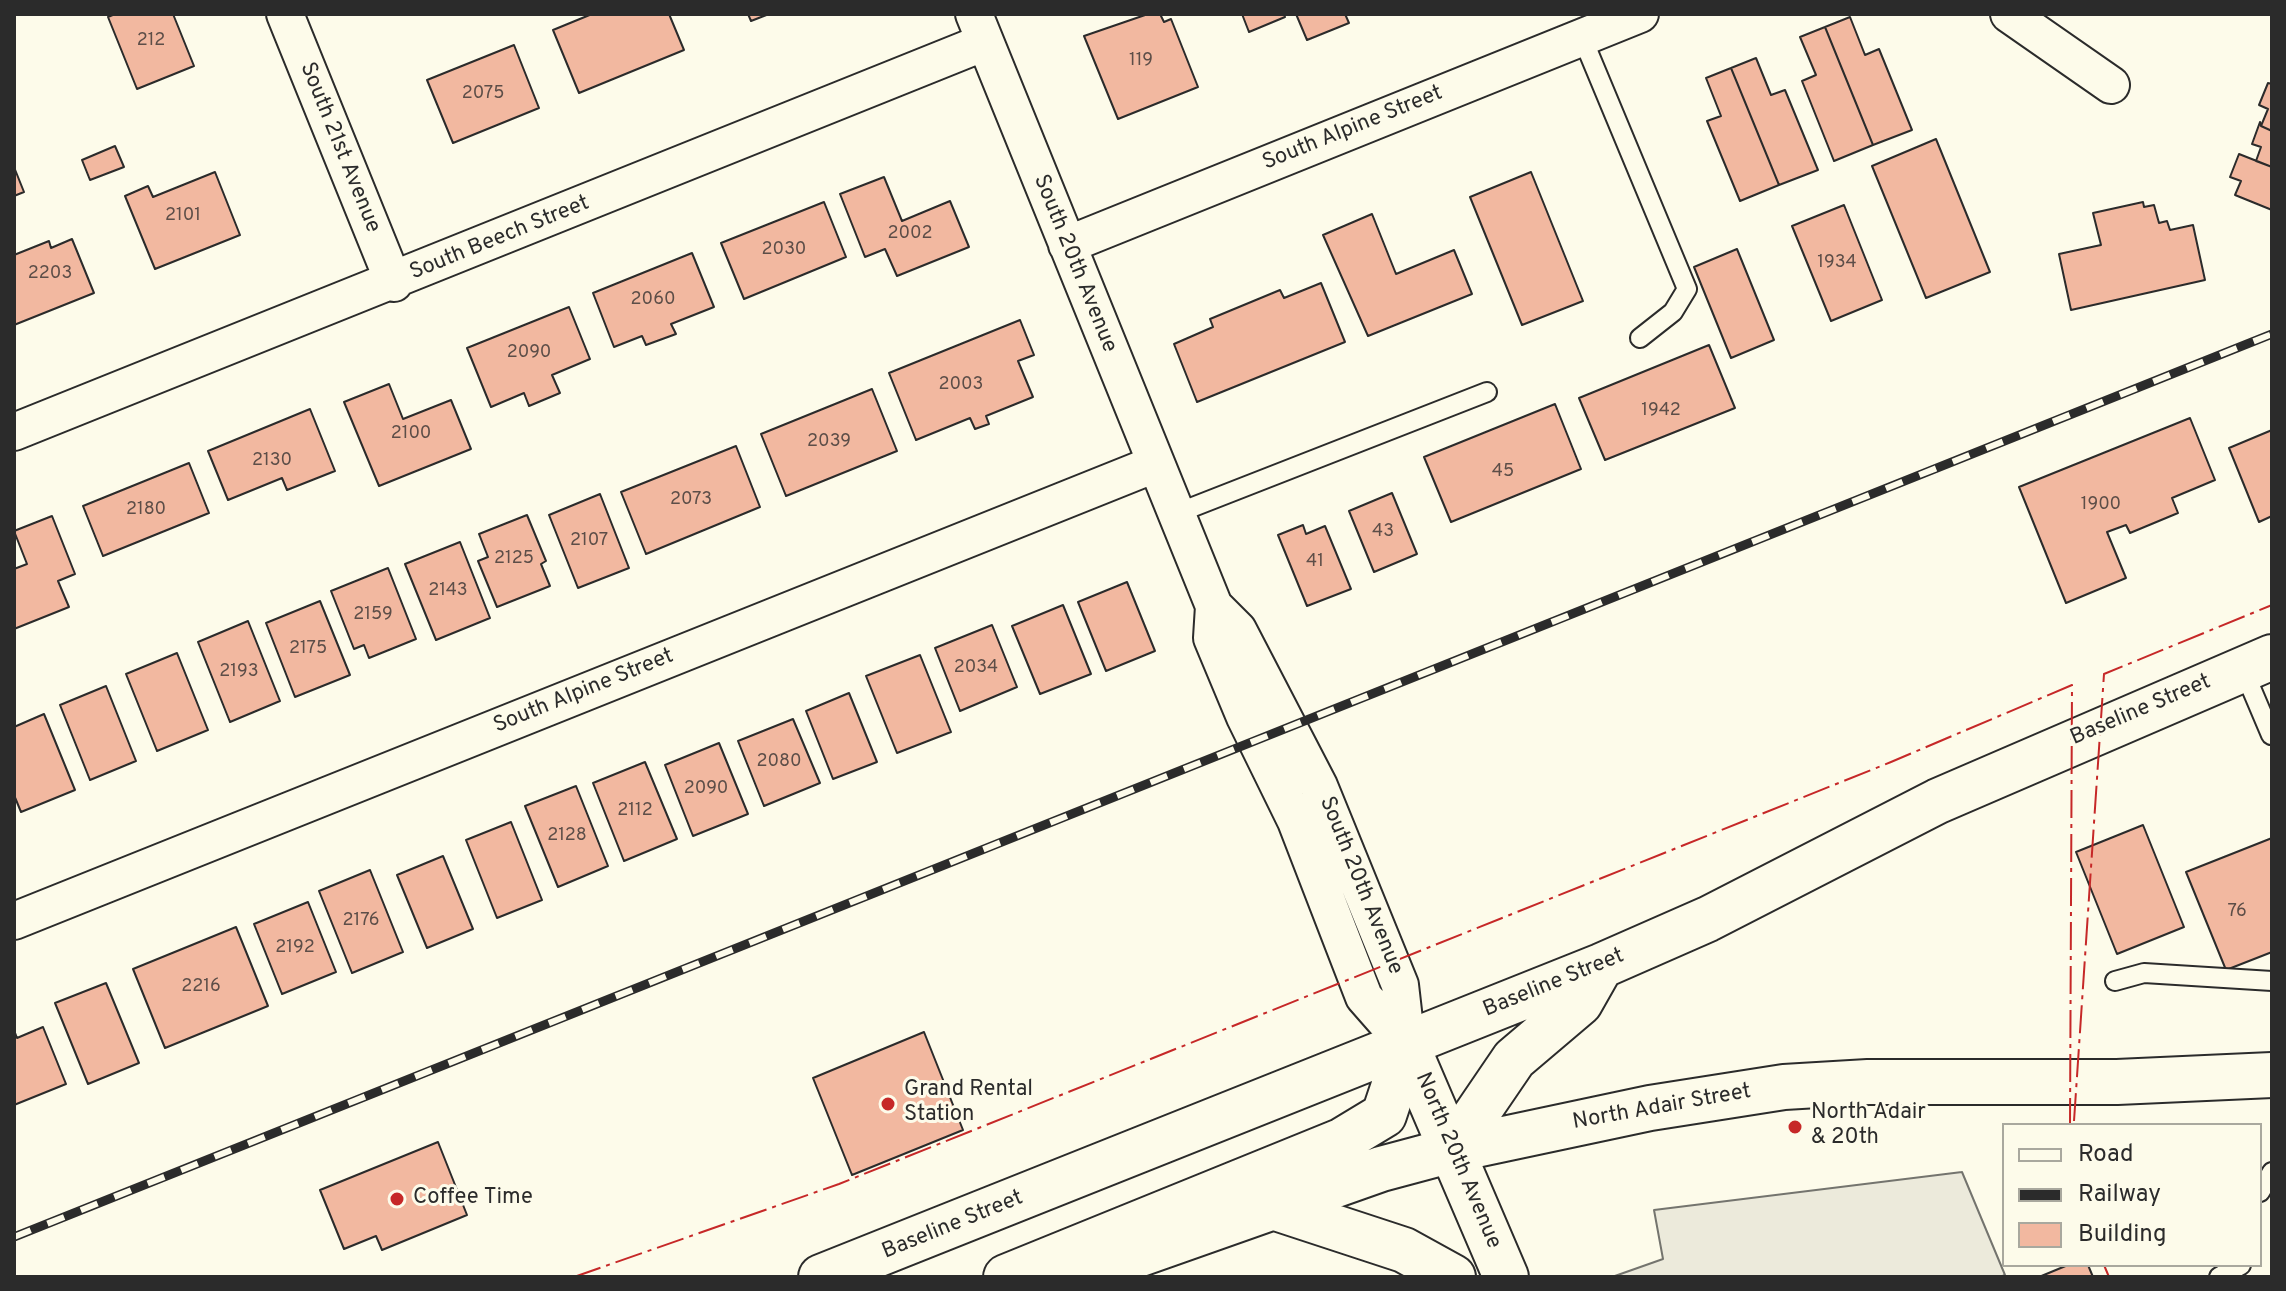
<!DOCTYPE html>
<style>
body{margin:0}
#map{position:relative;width:2286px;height:1291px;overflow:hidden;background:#fdfbea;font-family:Overpass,sans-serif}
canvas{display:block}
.frame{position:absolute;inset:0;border:16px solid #2b2b2b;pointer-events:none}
.legend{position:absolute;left:2002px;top:1123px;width:260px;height:144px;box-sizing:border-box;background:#fdfbea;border:2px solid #a9a89e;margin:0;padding:10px 14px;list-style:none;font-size:24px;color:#2b2b2b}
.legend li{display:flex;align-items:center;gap:16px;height:40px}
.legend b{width:40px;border:2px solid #a9a89e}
</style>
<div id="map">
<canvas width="2286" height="1291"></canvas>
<div class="frame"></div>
<ul class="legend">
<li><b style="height:10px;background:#fdfbea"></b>Road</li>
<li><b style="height:10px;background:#2b2b2b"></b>Railway</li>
<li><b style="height:22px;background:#f2b8a0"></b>Building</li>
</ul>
</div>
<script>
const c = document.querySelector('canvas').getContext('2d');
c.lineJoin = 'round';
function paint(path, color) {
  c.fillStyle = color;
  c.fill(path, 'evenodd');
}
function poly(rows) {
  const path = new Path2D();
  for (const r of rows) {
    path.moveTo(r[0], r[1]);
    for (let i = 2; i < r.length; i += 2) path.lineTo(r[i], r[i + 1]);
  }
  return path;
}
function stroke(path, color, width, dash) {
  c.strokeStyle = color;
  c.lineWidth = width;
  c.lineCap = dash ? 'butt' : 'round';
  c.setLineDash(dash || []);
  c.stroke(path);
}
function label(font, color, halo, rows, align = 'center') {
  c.font = font + ' Overpass,sans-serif';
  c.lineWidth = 6;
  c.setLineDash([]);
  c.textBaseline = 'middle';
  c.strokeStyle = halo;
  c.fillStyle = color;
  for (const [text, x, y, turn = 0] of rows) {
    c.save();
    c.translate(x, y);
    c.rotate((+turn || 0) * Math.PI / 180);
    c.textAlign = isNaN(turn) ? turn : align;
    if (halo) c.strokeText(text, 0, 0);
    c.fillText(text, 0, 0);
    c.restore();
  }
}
const parking = poly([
 [1962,1172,2005,1275,2000,1277,1612,1277,1663,1259,1654,1210,1962,1172]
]);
paint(parking, '#eceadb');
stroke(parking, '#74746e', 2);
const building = poly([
 [115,14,173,14,194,66,137,89,108,17,115,14],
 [592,14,669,14,684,50,579,93,553,30,592,14],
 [748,14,769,14,751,21,748,14],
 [1148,14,1160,14,1164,22,1171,19,1198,87,1118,119,1084,36,1148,14],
 [1242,14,1284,14,1285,17,1249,32,1242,14],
 [1296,14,1345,14,1349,23,1307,40,1296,14],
 [1850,17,1865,55,1879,49,1912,130,1873,145,1825,27,1850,17],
 [1825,27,1873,145,1834,161,1802,81,1816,75,1800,37,1825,27],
 [514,45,539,108,453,143,427,80,514,45],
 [1756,58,1771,95,1785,90,1818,170,1779,185,1731,68,1756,58],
 [1731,68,1779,185,1740,201,1707,121,1721,116,1706,78,1731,68],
 [2268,83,2272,84,2272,131,2261,126,2268,109,2259,105,2268,83],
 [2260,122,2261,126,2272,131,2272,167,2256,161,2261,147,2252,144,2260,122],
 [1936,139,1990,272,1926,298,1872,166,1936,139],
 [115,146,124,167,90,180,82,160,115,146],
 [2239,154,2272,167,2272,210,2235,195,2241,181,2230,177,2239,154],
 [14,167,24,192,14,196,14,167],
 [215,172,240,235,155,269,125,196,148,186,153,197,215,172],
 [1531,172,1583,301,1522,325,1470,197,1531,172],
 [884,177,902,221,950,201,969,247,897,276,885,249,865,257,840,194,884,177],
 [824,202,846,257,744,299,721,243,824,202],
 [2143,202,2144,207,2154,205,2159,223,2167,221,2170,230,2193,225,2205,280,2071,310,2059,254,2101,245,2093,213,2143,202],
 [1844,205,1882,300,1831,321,1792,226,1844,205],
 [1372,214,1396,274,1454,250,1472,294,1368,336,1323,235,1372,214],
 [72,239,94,293,14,325,14,255,49,241,51,248,72,239],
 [1737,249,1774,340,1731,358,1694,267,1737,249],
 [692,253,714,307,671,324,676,334,646,345,642,336,614,347,593,293,692,253],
 [1321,283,1345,342,1197,402,1174,344,1213,327,1210,319,1280,290,1284,298,1321,283],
 [569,307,590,359,552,375,560,393,529,406,524,393,491,407,467,348,569,307],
 [1020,320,1034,355,1018,361,1033,397,986,416,989,424,975,429,970,418,916,440,889,373,1020,320],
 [1709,345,1735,408,1605,460,1579,398,1709,345],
 [389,384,403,419,451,400,471,449,379,486,344,402,389,384],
 [872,389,897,451,786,496,761,434,872,389],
 [1555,404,1581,469,1451,522,1424,457,1555,404],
 [310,409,335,471,287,490,282,478,228,500,208,451,310,409],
 [2190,418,2215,480,2172,498,2178,513,2130,533,2126,525,2107,532,2126,578,2066,603,2019,487,2190,418],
 [2272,430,2272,516,2259,522,2229,448,2272,430],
 [736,446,760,507,646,554,621,492,736,446],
 [189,463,209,513,103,556,83,506,189,463],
 [1392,493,1417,554,1374,572,1349,511,1392,493],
 [600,494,629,568,578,588,549,515,600,494],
 [527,515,546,561,541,564,550,586,497,607,478,561,488,557,479,534,527,515],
 [52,516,75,574,58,581,69,607,14,629,14,569,27,564,14,531,52,516],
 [1303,525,1306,534,1325,526,1351,589,1307,606,1278,535,1303,525],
 [460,542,490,618,436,640,405,564,460,542],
 [388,568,416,639,369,658,364,645,354,649,331,591,388,568],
 [1127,582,1155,651,1106,671,1078,602,1127,582],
 [320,601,350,675,295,697,266,623,320,601],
 [1063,605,1091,674,1040,694,1012,626,1063,605],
 [248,621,280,701,230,722,198,642,248,621],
 [992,625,1017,687,960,711,935,648,992,625],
 [177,653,208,730,157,751,126,674,177,653],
 [920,655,951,732,897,753,866,676,920,655],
 [106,686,136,761,90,780,60,705,106,686],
 [849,693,877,762,833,779,806,711,849,693],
 [44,714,75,790,21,812,14,795,14,727,44,714],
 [793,719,820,783,764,806,738,741,793,719],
 [719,743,748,814,693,836,665,765,719,743],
 [645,762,677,839,624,861,593,783,645,762],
 [576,786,608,866,558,887,525,806,576,786],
 [511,822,542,900,497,918,466,840,511,822],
 [2143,825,2184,927,2117,954,2076,852,2143,825],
 [2272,838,2272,952,2226,970,2186,872,2272,838],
 [443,856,473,929,427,948,397,875,443,856],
 [370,870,403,952,352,973,319,891,370,870],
 [308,902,336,972,282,994,254,924,308,902],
 [236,927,268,1006,165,1048,133,969,236,927],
 [106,983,139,1063,88,1084,55,1003,106,983],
 [43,1027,66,1084,14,1105,14,1030,17,1038,43,1027],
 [924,1032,963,1130,852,1175,813,1078,924,1032],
 [438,1142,467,1215,382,1250,376,1236,344,1249,320,1190,438,1142],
 [2068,1265,2088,1265,2093,1277,2039,1277,2068,1265]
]);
paint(building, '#f2b8a0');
stroke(building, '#2b2b2b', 2);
const service = poly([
 [1582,37,1687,289,1673,312,1640,338],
 [1175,514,1487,392],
 [2243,669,2271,735],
 [2115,981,2144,973,2272,981],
 [2260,1192,2272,1172],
 [2219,1277,2241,1265]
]);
const minor = poly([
 [285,14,394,283],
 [974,14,1214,606,1238,630,1319,786,1400,985,1407,1046],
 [2009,14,2111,85],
 [1067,245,1640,14],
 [14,432,985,42],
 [1214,606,1212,638,1245,717,1296,821,1364,997,1407,1046],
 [14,921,1155,464]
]);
const secondary = poly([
 [1407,1046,1506,1277]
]);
const trunk = poly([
 [1452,1150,1514,1059,1580,1003,1601,966],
 [1273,1207,1404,1250,1453,1277],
 [821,1277,1601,966,1708,919,1938,801,2272,657],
 [1006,1277,1341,1141,1384,1115,1407,1046],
 [1075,1277,1381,1169,1452,1150,1650,1108,1784,1087,1868,1082,2117,1082,2272,1075]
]);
stroke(service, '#2b2b2b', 22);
stroke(minor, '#2b2b2b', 40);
stroke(secondary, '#2b2b2b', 48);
stroke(trunk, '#2b2b2b', 48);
stroke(service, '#fdfbea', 18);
stroke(minor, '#fdfbea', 36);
stroke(secondary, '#fdfbea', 44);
stroke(trunk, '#fdfbea', 44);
const rail = poly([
 [14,1237,2272,334]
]);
stroke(rail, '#2b2b2b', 9);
stroke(rail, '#fdfbea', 6, [18]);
stroke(poly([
 [2074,1121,2104,674,2272,605],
 [2104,1265,2109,1277],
 [574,1277,839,1184,1891,762,2072,685,2070,1125]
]), '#c62828', 2, [28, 6, 4, 6]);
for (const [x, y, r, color] of [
 [888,1104,8,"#c62828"],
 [1795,1127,8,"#c62828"],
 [397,1199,8,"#c62828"]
]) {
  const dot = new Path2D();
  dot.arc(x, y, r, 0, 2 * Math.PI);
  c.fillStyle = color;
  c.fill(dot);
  stroke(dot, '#fdfbea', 3);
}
label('18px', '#5d4e48', null, [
 ["212",151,41],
 ["119",1141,61],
 ["2075",483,94],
 ["2101",183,216],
 ["2002",910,234],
 ["2030",784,250],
 ["1934",1837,263],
 ["2203",50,274],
 ["2060",653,300],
 ["2090",529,353],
 ["2003",961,385],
 ["1942",1661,411],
 ["2100",411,434],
 ["2039",829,442],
 ["2130",272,461],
 ["45",1503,472],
 ["2073",691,500],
 ["1900",2101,505],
 ["2180",146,510],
 ["43",1383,532],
 ["2107",589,541],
 ["2125",514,559],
 ["41",1315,562],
 ["2143",448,591],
 ["2159",373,615],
 ["2175",308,649],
 ["2034",976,668],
 ["2193",239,672],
 ["2080",779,762],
 ["2090",706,789],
 ["2112",635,811],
 ["2128",567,836],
 ["76",2237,912],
 ["2176",361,921],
 ["2192",295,948],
 ["2216",201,987]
]);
label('22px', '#2b2b2b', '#fdfbea', [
 ["South Alpine Street",1353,129,-22],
 ["South 21st Avenue",339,148,68],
 ["South Beech Street",500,239,-22],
 ["South 20th Avenue",1074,264,68],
 ["South Alpine Street",584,692,-22],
 ["Baseline Street",2141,711,-23],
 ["South 20th Avenue",1360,886,68],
 ["Baseline Street",1554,984,-22],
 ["North Adair Street",1662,1108,-10],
 ["North 20th Avenue",1457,1161,67],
 ["Baseline Street",953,1226,-22]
]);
label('22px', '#2b2b2b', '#fdfbea', [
 ["Grand Rental",904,1091],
 ["Station",904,1116],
 ["North Adair",1811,1114],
 ["& 20th",1811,1139],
 ["Coffee Time",413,1199]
], 'left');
</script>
